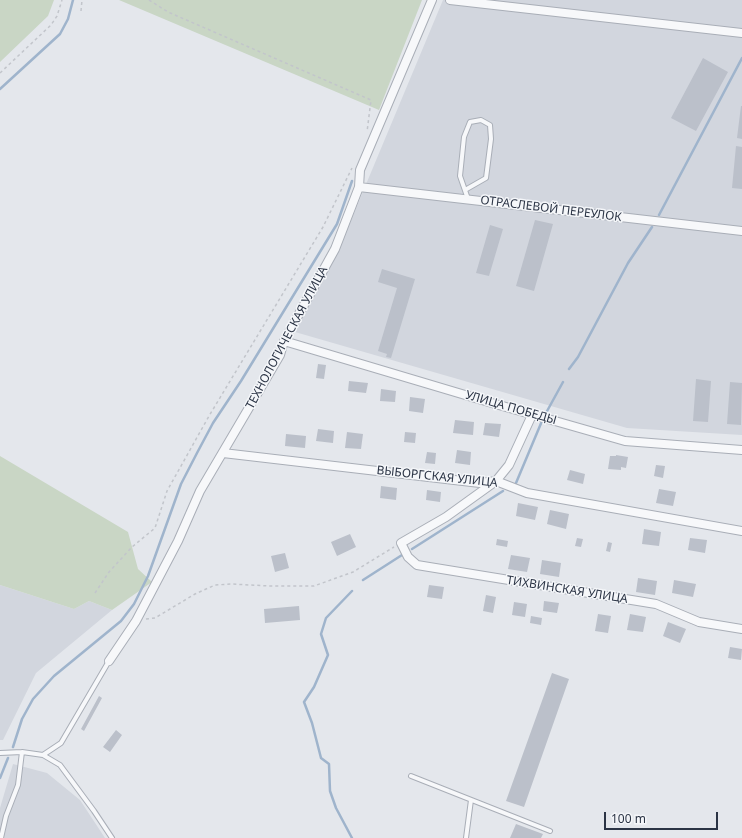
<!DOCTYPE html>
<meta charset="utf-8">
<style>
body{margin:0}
#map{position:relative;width:742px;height:838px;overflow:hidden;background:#e4e7ec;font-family:"Noto Sans",sans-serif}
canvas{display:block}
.scale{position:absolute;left:604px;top:812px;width:114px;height:18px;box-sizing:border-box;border:2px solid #2b3445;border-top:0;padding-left:5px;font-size:12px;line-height:14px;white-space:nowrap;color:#2b3445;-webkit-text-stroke:3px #f4f6f9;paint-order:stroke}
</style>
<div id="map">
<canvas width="742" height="838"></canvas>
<div class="scale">100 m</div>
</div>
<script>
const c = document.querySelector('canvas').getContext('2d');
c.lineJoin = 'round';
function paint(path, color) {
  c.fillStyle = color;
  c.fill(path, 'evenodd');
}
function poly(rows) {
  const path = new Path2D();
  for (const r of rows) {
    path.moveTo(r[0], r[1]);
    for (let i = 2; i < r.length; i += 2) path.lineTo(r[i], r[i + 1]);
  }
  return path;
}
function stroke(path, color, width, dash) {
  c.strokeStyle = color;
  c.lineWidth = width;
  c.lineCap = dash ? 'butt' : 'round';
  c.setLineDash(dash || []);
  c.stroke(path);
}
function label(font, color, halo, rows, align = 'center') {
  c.font = font + ' "Noto Sans",sans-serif';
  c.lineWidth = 3;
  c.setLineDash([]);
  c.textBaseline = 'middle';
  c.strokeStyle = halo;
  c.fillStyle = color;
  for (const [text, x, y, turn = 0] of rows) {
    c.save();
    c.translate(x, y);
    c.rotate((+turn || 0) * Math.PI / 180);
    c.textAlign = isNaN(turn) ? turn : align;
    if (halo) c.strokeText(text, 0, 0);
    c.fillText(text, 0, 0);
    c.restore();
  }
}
paint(poly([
 [443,0,742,0,742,435,627,428,295,332,339,249],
 [0,585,74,609,89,601,112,610,36,673,3,740,0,740],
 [13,764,47,773,80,800,105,838,0,838,0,808]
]), '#d2d6de');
paint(poly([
 [0,0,54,0,48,16,0,62],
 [119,0,422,0,379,110],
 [0,456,128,532,138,569,152,582,112,610,89,601,74,609,0,585]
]), '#c9d6c5');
stroke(poly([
 [0,89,60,34,68,19,73,0],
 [659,215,742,58],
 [569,369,578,357,628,263,652,227],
 [546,413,563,382],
 [516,483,542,421],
 [412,549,503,491],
 [363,580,402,555],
 [13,747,22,719,33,699,54,676,121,621,134,604,148,576,181,484,197,453,213,423,241,381,337,224,352,181],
 [0,778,8,758],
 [352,838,336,808,330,791,329,764,321,758,312,723,304,702,314,687,328,655,321,634,326,618,352,591]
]), '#9fb4cc', 2.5);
paint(poly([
 [703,58,728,72,696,131,671,118],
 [741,106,742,106,742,139,737,138],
 [736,146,742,147,742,189,732,188],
 [535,220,553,224,534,291,516,286],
 [490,225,503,229,489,276,476,273],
 [382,269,415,279,391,358,386,357,387,354,378,351,397,288,378,282],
 [318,364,326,365,324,379,316,378],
 [696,379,711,381,708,422,693,421],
 [349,381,368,383,366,393,348,391],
 [730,382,742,383,741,425,727,424],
 [381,389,396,391,395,402,380,401],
 [410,397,425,399,423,413,409,411],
 [455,420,474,422,473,435,453,433],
 [485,423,501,424,499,437,483,435],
 [318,429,334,431,333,443,316,441],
 [347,432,363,434,361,449,345,448],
 [405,432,416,433,415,443,404,442],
 [286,434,306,436,305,448,285,446],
 [457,450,471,452,470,465,455,463],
 [427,452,436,453,435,464,425,463],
 [616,455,628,457,626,468,621,467,621,470,608,469,610,456,616,456],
 [656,465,665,466,663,478,654,476],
 [570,470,585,474,583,484,567,480],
 [381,486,397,488,396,500,380,498],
 [659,489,676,492,673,506,656,503],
 [427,490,441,492,440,502,426,500],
 [518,503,538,507,535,520,516,516],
 [550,510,569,514,566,529,547,524],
 [644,529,661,532,659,546,642,544],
 [350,534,356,547,337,556,331,542],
 [577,538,583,539,581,547,575,546],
 [690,538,707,540,705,553,688,550],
 [497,539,508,541,507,547,496,545],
 [608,542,612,543,610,552,606,551],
 [285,553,289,568,275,572,271,556],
 [511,555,530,558,527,572,508,569],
 [542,560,561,563,559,577,540,574],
 [638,578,657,581,655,595,636,592],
 [674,580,696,584,693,597,672,593],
 [429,585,444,587,442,599,427,597],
 [486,595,496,597,493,613,483,611],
 [544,601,559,603,557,613,543,611],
 [514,602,527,604,525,617,512,615],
 [299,606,300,620,265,623,264,609],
 [598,614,611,616,608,633,595,631],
 [630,614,646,617,643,632,627,630],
 [531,616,542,618,541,625,530,623],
 [668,622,686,629,680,643,663,636],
 [730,647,742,649,741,660,728,658],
 [552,673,569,679,524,807,506,801],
 [99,696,102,698,84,731,81,729],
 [116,730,122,735,110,752,103,747],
 [516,824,543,834,541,838,510,838]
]), '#bbc0ca');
const service = poly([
 [465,190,486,178,491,139,490,125,481,120,470,122,464,137,460,176,468,199],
 [0,753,22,752,43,755,60,765,94,811,112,838],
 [43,755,61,743,109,661],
 [411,776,550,831],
 [1,838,6,816,18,785,22,752],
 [466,838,471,800]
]);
const minor = poly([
 [450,0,742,33],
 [359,187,742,231],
 [284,341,492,403,625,441,742,450],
 [532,415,509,465,496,481,446,517,401,543,408,557,417,565,656,604,699,622,742,629],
 [223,453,480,483,496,481,527,493,742,531],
 [109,661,136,621,178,541,200,491,280,355,284,341,335,249,359,187,360,170,432,0]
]);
stroke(service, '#a9aeb7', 6);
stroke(minor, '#a9aeb7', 10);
stroke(poly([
 [149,0,168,12,371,100,367,132],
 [81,11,82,0],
 [0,73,51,25,57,16,62,0],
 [95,593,109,572,132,547,155,528,167,491,209,416,323,227,352,168],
 [146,619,155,618,195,594,215,585,232,584,269,586,314,586,353,572,394,547]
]), '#c2c5cb', 1.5, [3, 3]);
stroke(service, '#f7f8fa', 4);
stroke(minor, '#f7f8fa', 8);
label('12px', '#2b3445', '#f4f6f9', [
 ["ОТРАСЛЕВОЙ ПЕРЕУЛОК",551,209,7],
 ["ТЕХНОЛОГИЧЕСКАЯ УЛИЦА",287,338,-62],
 ["УЛИЦА ПОБЕДЫ",511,408,16],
 ["ВЫБОРГСКАЯ УЛИЦА",437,477,6],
 ["ТИХВИНСКАЯ УЛИЦА",567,590,9]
]);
</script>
